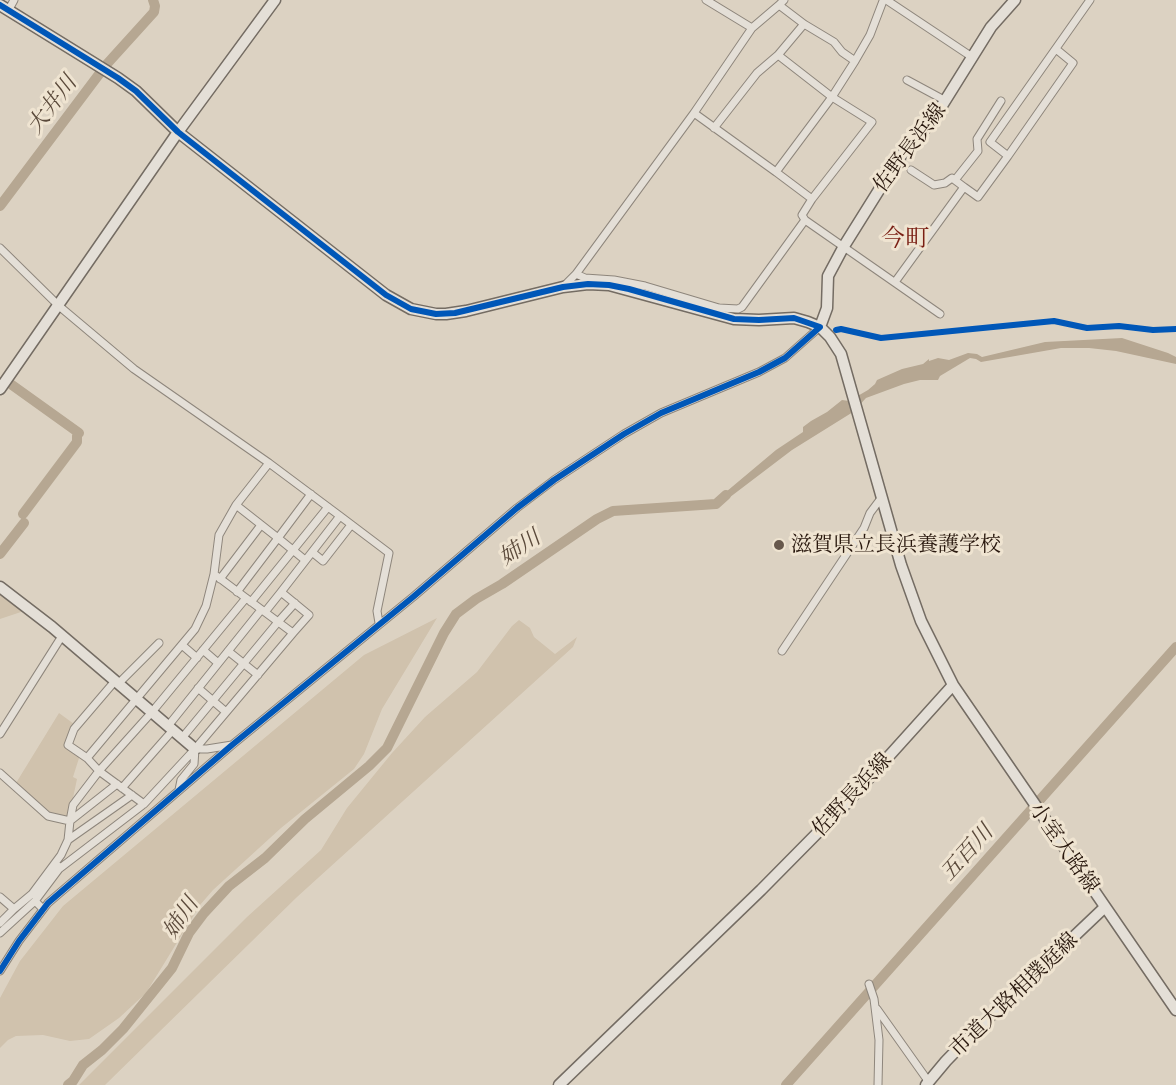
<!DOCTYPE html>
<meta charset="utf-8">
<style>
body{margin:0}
canvas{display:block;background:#dcd2c2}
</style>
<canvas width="1176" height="1085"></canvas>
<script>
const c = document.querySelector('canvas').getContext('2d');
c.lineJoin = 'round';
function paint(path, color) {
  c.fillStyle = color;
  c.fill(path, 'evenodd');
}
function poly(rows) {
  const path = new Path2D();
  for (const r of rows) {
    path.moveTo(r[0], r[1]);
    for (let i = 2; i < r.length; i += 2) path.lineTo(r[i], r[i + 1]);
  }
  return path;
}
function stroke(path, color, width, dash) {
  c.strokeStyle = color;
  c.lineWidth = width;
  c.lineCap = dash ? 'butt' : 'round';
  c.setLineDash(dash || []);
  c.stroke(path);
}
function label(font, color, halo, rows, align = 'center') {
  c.font = font + ' "Libre Caslon Text","Noto Serif JP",serif';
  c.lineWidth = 6;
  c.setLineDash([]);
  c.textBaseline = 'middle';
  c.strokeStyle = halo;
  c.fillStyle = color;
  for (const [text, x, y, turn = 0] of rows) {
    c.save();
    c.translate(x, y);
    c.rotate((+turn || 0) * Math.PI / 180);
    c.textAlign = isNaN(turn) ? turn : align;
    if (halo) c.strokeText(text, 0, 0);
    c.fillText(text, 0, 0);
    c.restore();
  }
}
paint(poly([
 [0,592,24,611,0,619],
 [437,618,382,709,364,754,354,769,281,828,213,890,200,905,146,993,119,1018,89,1039,70,1041,43,1035,16,1036,8,1040,0,1048,0,998,20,961,63,906,364,655],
 [519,620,530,628,534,637,555,654,577,637,573,647,297,897,105,1085,79,1085,247,917,321,850,347,808,392,753,425,717,477,672,512,626],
 [59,713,74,724,66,747,80,755,73,777,77,779,69,817,58,817,51,813,16,783]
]), '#d0c2ad');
paint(poly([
 [1122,338,1168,353,1176,357,1176,364,1116,351,1089,348,1061,348,981,362,976,359,970,358,940,376,938,380,920,380,904,384,866,398,853,412,792,450,717,507,714,502,776,450,803,432,803,427,811,421,827,412,842,400,849,401,868,390,875,384,877,380,902,369,923,364,929,359,929,361,938,358,949,360,968,353,977,354,982,357,1045,342]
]), '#b6a792');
stroke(poly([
 [0,206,106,65,154,12,155,6,153,0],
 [12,385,79,433],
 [23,514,77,442,77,436],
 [0,554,24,523],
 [68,1085,73,1081,83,1065,102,1050,123,1029,172,968,189,933,204,913,229,886,265,858,305,819,369,766,387,748,444,633,456,614,476,599,502,584,597,519,613,511,716,504,726,495],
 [786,1085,1176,647]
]), '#b6a792', 10);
const street = poly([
 [706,0,752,28],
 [784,0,779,5,804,24,834,42,842,52,855,61,870,35,883,1],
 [888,1,972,57],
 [779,5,752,28,694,113,776,172,832,97,855,61],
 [8,11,14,0],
 [778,55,804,24],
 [907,80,946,101],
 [714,128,757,73,778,55,832,97,872,122,812,199],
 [1008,156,1073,63,1056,49],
 [911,170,934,185,945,183,952,178,964,187],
 [776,172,812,199,802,215,805,220,940,314],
 [955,180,978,151,977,139,1001,101],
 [0,248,59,306,134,369,269,463],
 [576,274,585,278,614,280,645,286,719,308,738,309,742,307,805,220],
 [895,282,964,187,978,197,1008,156,990,142,1090,0],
 [564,286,576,274,694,113],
 [236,505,269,463,340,516,281,592,309,615,293,633],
 [340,516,389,553,377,611,379,623],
 [312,552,323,561,351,525],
 [305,560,278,538,311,494],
 [214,574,219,535,236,505,278,538,237,592],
 [220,579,261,525],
 [251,602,328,507],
 [265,612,281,592],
 [182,645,197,658],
 [203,650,218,663],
 [228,651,258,675],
 [782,651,864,528,870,513,882,497],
 [118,684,159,643],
 [198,688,226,712],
 [168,726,261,610],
 [0,734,62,636],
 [182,738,278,622,295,603],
 [195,749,207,749,232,745],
 [87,758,68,745,74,729,115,681],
 [0,773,48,816,70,821,68,840,61,855,32,894,14,909],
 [122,788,173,730],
 [179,790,181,780,194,764,195,749],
 [70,821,73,805,99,771,144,804,195,749,293,633,246,598,214,574,206,606,195,629,87,758,99,771,152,712,246,598],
 [70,821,117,784],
 [68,840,132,795],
 [59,869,144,804],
 [0,897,14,909,0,923],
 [35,901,59,869,58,866],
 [0,933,35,901,43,909],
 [0,971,19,941,48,903,232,745,413,597,517,508,554,480,624,434,661,413,759,372,785,358,820,327],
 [869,984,874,999,879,1040,878,1085],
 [877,1009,926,1078,928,1084]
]);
const secondary = poly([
 [0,5,118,78,136,91,178,132,386,295,411,309,436,314,446,314,466,311,563,287,588,284,609,285,734,319,759,320,794,318,808,322,820,327,830,337,841,354,901,565,921,621,953,685,844,806,761,890,559,1085],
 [820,327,827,308,828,276,844,246,899,158,933,120,991,27,1015,0],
 [0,389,178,132,275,0],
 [0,587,52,627,195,749],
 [953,685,1176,1010],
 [926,1085,946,1061,983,1023,1105,907]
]);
stroke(street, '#8e867c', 9);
stroke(secondary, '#746c63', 13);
stroke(street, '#e4dfd7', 7);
stroke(secondary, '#e4dfd7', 10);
stroke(poly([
 [0,5,118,78,136,91,178,132,386,295,411,309,436,314,455,313,563,287,588,284,609,285,629,289,734,319,759,320,794,318,820,327,785,358,759,372,661,413,624,434,554,480,517,508,413,597,232,745,48,903,19,941,0,971],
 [836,330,841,329,881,338,1054,321,1087,328,1119,326,1153,330,1176,329]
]), '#0057b8', 6);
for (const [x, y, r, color] of [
 [779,545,6,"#67584c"]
]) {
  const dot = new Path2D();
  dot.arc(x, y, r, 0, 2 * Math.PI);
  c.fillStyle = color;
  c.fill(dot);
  stroke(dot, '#efe4d1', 2);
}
label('21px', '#28170d', '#efe4d1', [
 ["佐野長浜線",910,148,-53],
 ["佐野長浜線",852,795,-47],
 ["小室大路線",1064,848,55],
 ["市道大路相撲庭線",1014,995,-44]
]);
label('21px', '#28170d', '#efe4d1', [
 ["滋賀県立長浜養護学校",791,545]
], 'left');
label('italic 22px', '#5a493a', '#efe4d1', [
 ["大井川",52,105,-53],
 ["姉川",520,548,-34],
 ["五百川",967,853,-48],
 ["姉川",181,918,-56]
]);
label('24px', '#7a1f14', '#efe4d1', [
 ["今町",905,239]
]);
</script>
